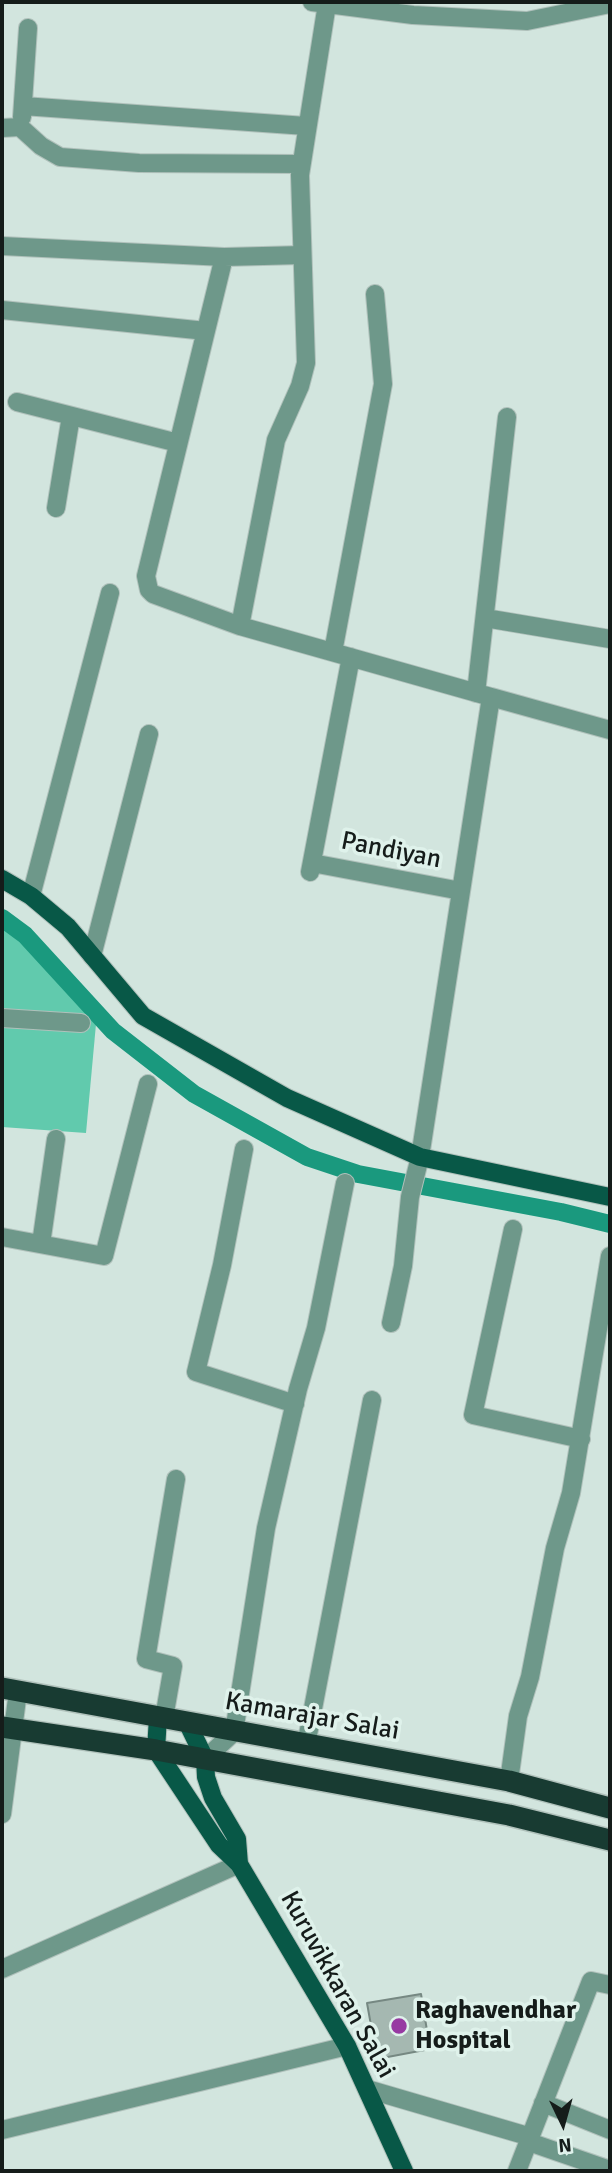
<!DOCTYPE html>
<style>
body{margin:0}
#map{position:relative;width:612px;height:2173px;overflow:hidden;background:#d2e5de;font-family:Signika,sans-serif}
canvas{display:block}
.frame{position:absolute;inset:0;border:4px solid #151c1a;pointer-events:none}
.north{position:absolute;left:528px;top:2089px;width:70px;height:70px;-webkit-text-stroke:5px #dff2eb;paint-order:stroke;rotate:175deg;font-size:19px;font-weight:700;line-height:28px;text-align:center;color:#151c1a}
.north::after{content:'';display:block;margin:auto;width:24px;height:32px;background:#151c1a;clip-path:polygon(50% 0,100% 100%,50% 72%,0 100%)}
</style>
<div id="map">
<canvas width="612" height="2173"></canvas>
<div class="frame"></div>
<div class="north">N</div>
</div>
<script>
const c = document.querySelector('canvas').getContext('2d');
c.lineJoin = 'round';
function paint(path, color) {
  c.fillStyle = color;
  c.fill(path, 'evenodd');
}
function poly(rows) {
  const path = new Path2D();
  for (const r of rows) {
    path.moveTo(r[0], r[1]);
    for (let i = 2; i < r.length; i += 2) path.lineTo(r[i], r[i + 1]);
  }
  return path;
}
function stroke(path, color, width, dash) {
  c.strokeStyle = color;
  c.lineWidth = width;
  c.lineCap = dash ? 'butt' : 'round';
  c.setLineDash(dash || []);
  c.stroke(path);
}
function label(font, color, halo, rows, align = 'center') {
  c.font = font + ' Signika,sans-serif';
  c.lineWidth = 7;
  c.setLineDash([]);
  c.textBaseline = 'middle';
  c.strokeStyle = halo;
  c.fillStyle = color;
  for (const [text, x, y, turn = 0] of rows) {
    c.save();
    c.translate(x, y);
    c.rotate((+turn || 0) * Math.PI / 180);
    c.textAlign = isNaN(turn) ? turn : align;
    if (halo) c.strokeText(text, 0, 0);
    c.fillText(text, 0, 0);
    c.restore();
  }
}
paint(poly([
 [2,926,34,955,96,1024,86,1133,2,1127]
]), '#61caad');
stroke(poly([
 [2,918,25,935,113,1031,194,1094,307,1157,358,1174,561,1212,610,1224]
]), '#1a997e', 18);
const building = poly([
 [421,1994,430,2049,377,2059,367,2003,421,1994]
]);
paint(building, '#a5b8b1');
stroke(building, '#768882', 2);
const minor = poly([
 [312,2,413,15,527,21,610,4],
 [327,4,300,175,306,363,300,386,276,440,240,626,491,697,420,1157,410,1197,403,1266,391,1323],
 [23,106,306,126],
 [22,117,28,28],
 [20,127,41,146,60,157,139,163,300,164],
 [2,128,20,127],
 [2,246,224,257],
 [2,310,206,331],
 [17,402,178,443],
 [56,508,71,416],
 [485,618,610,639],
 [240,626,153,594,149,590,146,576,224,257,302,255],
 [333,652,383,384,375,294],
 [476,693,507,417],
 [491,697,610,730],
 [312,863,461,891],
 [310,872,351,657],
 [31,896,110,593],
 [92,956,149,734],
 [2,1018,81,1023],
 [244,1149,222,1265,196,1372,295,1404],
 [513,1229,473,1415,581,1439],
 [2,1237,104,1256,148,1084],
 [41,1244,56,1139],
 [164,1718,173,1666,146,1659,176,1479],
 [306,1745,372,1400],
 [205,1759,234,1732,266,1528,298,1389,316,1328,345,1183],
 [509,1781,518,1716,530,1677,555,1548,571,1493,610,1256],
 [2,1814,18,1691],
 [2,1969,239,1864],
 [367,2089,531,2137],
 [543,2103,610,2130],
 [2,2130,347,2046],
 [529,2142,610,2170],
 [517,2171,591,1981,610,1985]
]);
const major = poly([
 [2,879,31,896,68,927,143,1016,287,1098,420,1157,610,1197],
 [158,1717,156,1750,219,1845,239,1864,347,2046,404,2171],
 [188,1724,205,1759,206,1777,213,1798,237,1839,239,1864]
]);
const highway = poly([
 [2,1688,509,1781,610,1808],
 [2,1727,156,1750,509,1815,610,1840]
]);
stroke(minor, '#b0c1bb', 20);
stroke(major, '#b0c1bb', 20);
stroke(highway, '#b0c1bb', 24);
stroke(minor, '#6e988a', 18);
stroke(major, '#085847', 18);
stroke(highway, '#183b32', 21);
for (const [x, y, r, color] of [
 [399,2026,9,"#9739a2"]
]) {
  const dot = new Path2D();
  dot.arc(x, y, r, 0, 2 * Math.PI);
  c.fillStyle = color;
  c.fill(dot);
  stroke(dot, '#dff2eb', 2.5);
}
label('26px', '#151c1a', '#dff2eb', [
 ["Pandiyan",391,851,11],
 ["Kamarajar Salai",312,1717,10],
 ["Kuruvikkaran Salai",337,1985,61]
]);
label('bold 26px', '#151c1a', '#dff2eb', [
 ["Raghavendhar",415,2011],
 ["Hospital",415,2041]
], 'left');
</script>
